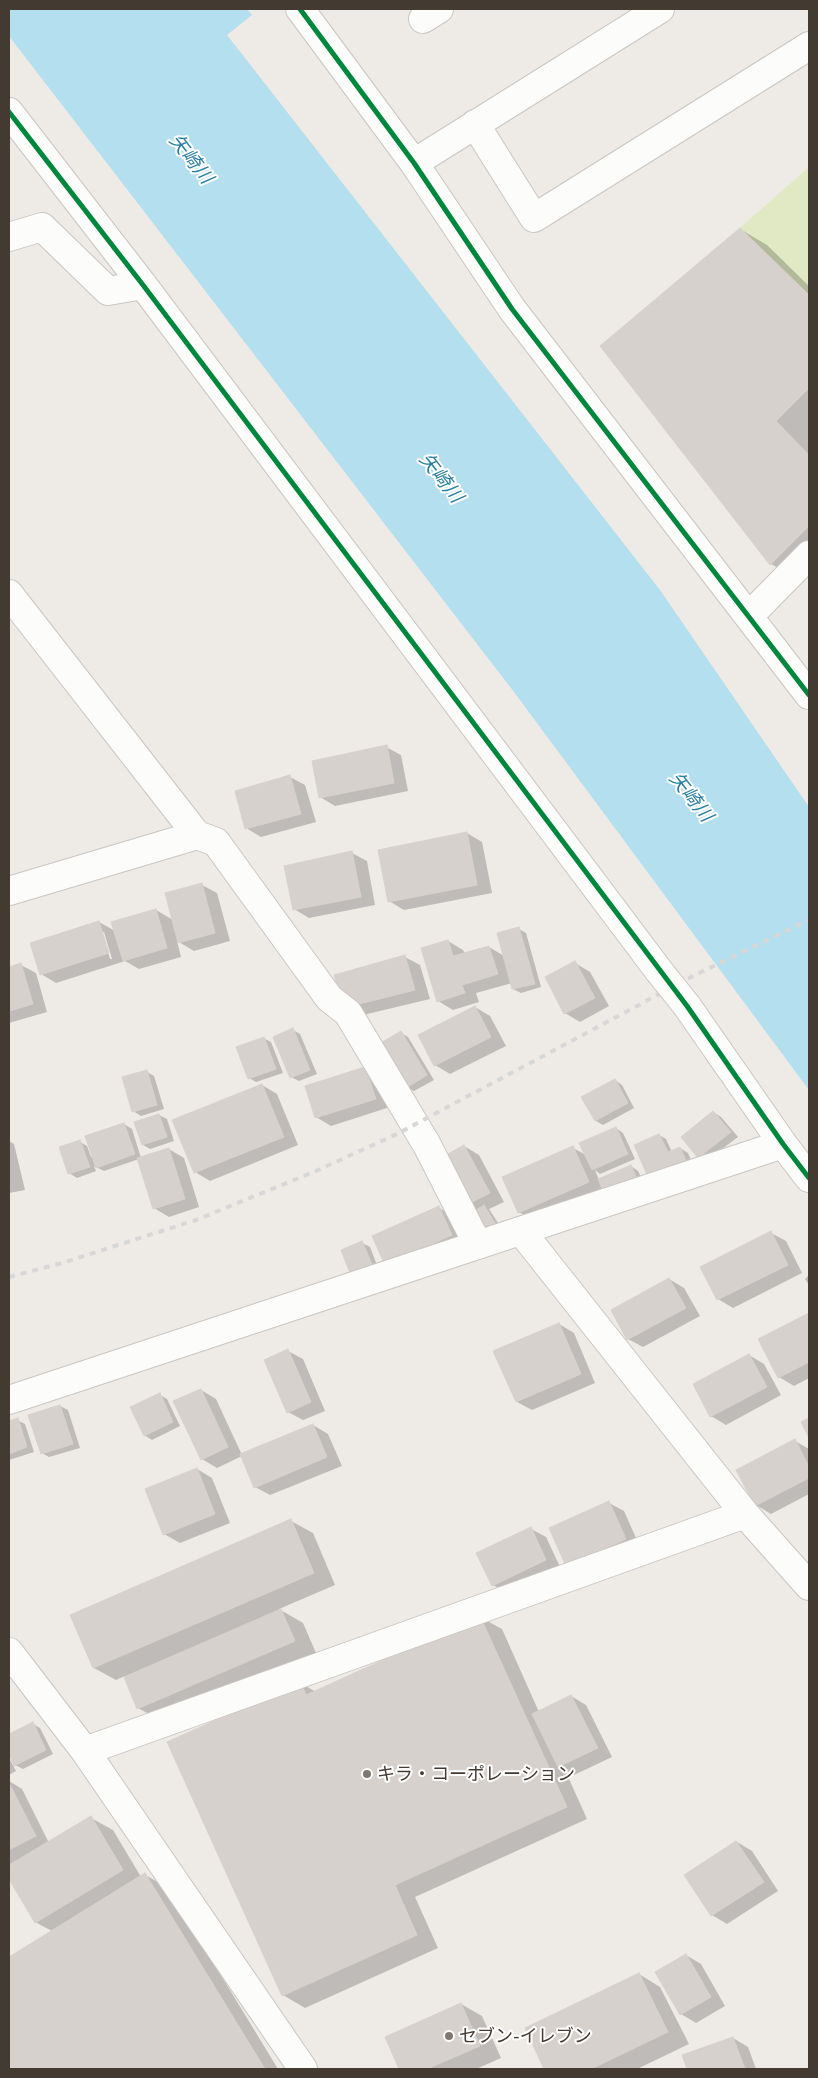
<!DOCTYPE html>
<meta charset="utf-8">
<style>
body{margin:0}
#map{position:relative;width:818px;height:2078px;overflow:hidden;background:#eeeae6;font-family:"Public Sans",sans-serif}
canvas{display:block}
.frame{position:absolute;inset:0;border:10px solid #433a32;pointer-events:none}
</style>
<div id="map">
<canvas width="818" height="2078"></canvas>
<div class="frame"></div>
</div>
<script>
const c = document.querySelector('canvas').getContext('2d');
c.lineJoin = 'round';
function paint(path, color) {
  c.fillStyle = color;
  c.fill(path, 'evenodd');
}
function poly(rows) {
  const path = new Path2D();
  for (const r of rows) {
    path.moveTo(r[0], r[1]);
    for (let i = 2; i < r.length; i += 2) path.lineTo(r[i], r[i + 1]);
  }
  return path;
}
function stroke(path, color, width, dash) {
  c.strokeStyle = color;
  c.lineWidth = width;
  c.lineCap = dash ? 'butt' : 'round';
  c.setLineDash(dash || []);
  c.stroke(path);
}
function label(font, color, halo, rows, align = 'center') {
  c.font = font + ' "Public Sans","Noto Sans JP",sans-serif';
  c.lineWidth = 4;
  c.setLineDash([]);
  c.textBaseline = 'middle';
  c.strokeStyle = halo;
  c.fillStyle = color;
  for (const [text, x, y, turn = 0] of rows) {
    c.save();
    c.translate(x, y);
    c.rotate((+turn || 0) * Math.PI / 180);
    c.textAlign = isNaN(turn) ? turn : align;
    if (halo) c.strokeText(text, 0, 0);
    c.fillText(text, 0, 0);
    c.restore();
  }
}
paint(poly([
 [809,167,809,295,740,228]
]), '#e0e9c4');
paint(poly([
 [9,9,247,9,252,15,227,35,660,590,809,807,809,1090,514,692,9,36]
]), '#b3dfee');
paint(poly([
 [740,229,767,245,809,286,809,568,798,579,771,564,602,346],
 [386,747,401,755,408,791,335,806,320,797],
 [290,777,305,785,316,822,261,837,246,828],
 [467,833,482,842,492,893,404,910,389,901],
 [352,853,367,861,375,905,309,918,294,909],
 [202,885,217,893,230,941,194,951,177,941,181,957,139,969,125,961,56,983,41,974,99,922,115,931,156,910,173,920],
 [102,932,104,932,112,959,110,959],
 [519,929,526,933,541,987,521,993,513,989,512,983,476,993,479,1002,453,1010,438,1001,448,941,463,950,465,954,489,947,504,956],
 [405,957,420,965,430,999,359,1016,336,976],
 [575,963,590,972,609,1006,580,1022,565,1013],
 [21,965,36,973,47,1012,9,1023,9,968],
 [475,1007,490,1016,506,1046,450,1074,435,1065],
 [293,1030,300,1034,317,1074,299,1081,291,1077],
 [401,1033,408,1037,434,1080,414,1091,406,1087],
 [263,1038,271,1042,283,1073,256,1082,249,1078],
 [365,1068,390,1107,331,1126,316,1117],
 [147,1072,154,1076,164,1109,141,1116,133,1111],
 [615,1080,622,1085,634,1108,603,1125,596,1121],
 [262,1085,277,1094,298,1145,210,1181,195,1172],
 [713,1112,721,1117,738,1137,706,1161,699,1157],
 [159,1115,167,1119,174,1141,150,1149,143,1145],
 [124,1124,132,1129,141,1158,169,1149,184,1158,199,1207,169,1217,154,1208,139,1159,104,1171,94,1166,96,1171,77,1178,69,1173,80,1142,87,1146,91,1157,93,1156],
 [616,1128,623,1133,635,1159,600,1174,595,1170,599,1180,631,1166,638,1171,645,1185,534,1221,519,1212,573,1148,586,1155],
 [659,1135,666,1139,672,1152,680,1148,688,1153,694,1167,657,1183],
 [9,1141,14,1144,25,1190,9,1193],
 [464,1146,479,1155,504,1202,489,1209,504,1232,465,1205],
 [439,1208,454,1216,467,1244,386,1264],
 [771,1233,786,1241,802,1273,733,1308,718,1299],
 [362,1243,370,1247,380,1273,353,1277],
 [809,1275,809,1285,805,1279],
 [669,1279,684,1288,700,1316,643,1347,628,1339],
 [809,1315,809,1378,794,1386,779,1377,760,1339],
 [559,1324,574,1333,595,1383,532,1410,517,1402,495,1351],
 [288,1351,303,1359,325,1411,303,1420,288,1412],
 [749,1355,764,1364,781,1395,726,1425,711,1416],
 [201,1390,216,1399,242,1455,313,1425,328,1434,342,1466,270,1495,255,1487,242,1456,217,1468,202,1459],
 [160,1395,167,1399,180,1426,152,1440,144,1435],
 [60,1406,68,1410,80,1448,49,1457,42,1453],
 [17,1420,25,1424,34,1452,9,1460,9,1423],
 [795,1441,809,1449,809,1494,771,1514,756,1505],
 [197,1469,212,1478,230,1523,180,1543,164,1534],
 [609,1503,624,1511,640,1547,582,1574],
 [291,1521,313,1533,335,1585,279,1609,303,1623,316,1653,160,1720,138,1708,125,1676,116,1680,94,1668],
 [531,1529,546,1537,561,1569,508,1593,493,1585],
 [480,1617,502,1629,539,1712,571,1696,586,1705,612,1757,574,1775,565,1770,587,1819,415,1897,438,1948,305,2008,283,1995,301,1683,316,1692],
 [33,1724,40,1728,53,1754,23,1769,15,1765,9,1751,9,1735],
 [9,1758,16,1771,9,1775],
 [9,1781,22,1789,49,1843,91,1818,113,1830,141,1877,145,1875,167,1887,278,2069,9,2069,9,1958,52,1931,35,1922,9,1877],
 [737,1842,752,1851,778,1891,727,1924,712,1915],
 [686,1955,701,1964,725,2006,696,2023,681,2014],
 [639,1974,660,1987,689,2044,637,2069,546,2069,526,2029],
 [461,2004,482,2016,501,2058,476,2069,400,2069,386,2037],
 [733,2038,748,2047,756,2069,688,2069,683,2056]
]), '#0003');
const building = poly([
 [740,228,809,295,809,526,770,565,600,346,740,228],
 [809,388,809,455,776,421,809,388],
 [387,745,394,783,319,798,312,761,387,745],
 [290,775,301,814,245,829,235,791,290,775],
 [467,832,477,885,388,902,378,850,467,832],
 [352,851,361,897,293,910,284,866,352,851],
 [202,883,215,933,178,943,165,893,202,883],
 [156,909,167,948,123,961,111,922,156,909],
 [99,921,109,953,40,975,30,943,99,921],
 [519,927,535,984,512,989,497,933,519,927],
 [448,940,453,956,489,946,498,974,462,985,465,993,437,1002,421,948,448,940],
 [405,955,415,990,343,1008,334,975,405,955],
 [575,961,595,998,564,1014,545,977,575,961],
 [21,963,33,1004,9,1011,9,967,21,963],
 [475,1006,491,1037,434,1066,418,1035,475,1006],
 [293,1028,310,1070,290,1078,273,1037,293,1028],
 [401,1031,427,1075,406,1088,379,1044,401,1031],
 [264,1037,276,1069,248,1079,236,1047,264,1037],
 [365,1067,376,1099,315,1118,305,1086,365,1067],
 [147,1070,157,1105,132,1112,122,1077,147,1070],
 [615,1079,628,1103,595,1121,581,1097,615,1079],
 [262,1084,284,1137,194,1173,172,1120,262,1084],
 [713,1111,731,1132,698,1158,681,1137,713,1111],
 [159,1114,167,1137,142,1145,134,1122,159,1114],
 [124,1123,135,1154,96,1168,85,1136,124,1123],
 [616,1127,628,1154,592,1170,579,1143,616,1127],
 [659,1134,668,1152,680,1147,687,1163,649,1179,634,1145,659,1134],
 [80,1140,90,1167,68,1174,59,1147,80,1140],
 [464,1145,490,1193,464,1206,439,1159,464,1145],
 [573,1146,589,1182,518,1213,502,1177,573,1146],
 [169,1148,185,1199,153,1209,137,1158,169,1148],
 [631,1165,638,1181,605,1196,598,1179,631,1165],
 [484,1205,498,1228,481,1237,468,1215,484,1205],
 [439,1206,452,1235,385,1265,372,1236,439,1206],
 [771,1231,788,1265,717,1300,700,1267,771,1231],
 [362,1241,374,1269,352,1278,341,1250,362,1241],
 [669,1278,686,1308,627,1340,611,1310,669,1278],
 [809,1313,809,1362,778,1378,758,1339,809,1313],
 [559,1323,581,1374,516,1402,493,1351,559,1323],
 [288,1349,311,1402,287,1413,264,1360,288,1349],
 [749,1354,767,1387,710,1417,693,1384,749,1354],
 [201,1389,228,1447,201,1460,173,1401,201,1389],
 [160,1393,173,1422,144,1436,130,1407,160,1393],
 [60,1405,73,1444,41,1454,28,1415,60,1405],
 [18,1418,27,1447,9,1454,9,1421,18,1418],
 [809,1418,809,1438,801,1422,809,1418],
 [313,1424,327,1457,254,1488,240,1454,313,1424],
 [795,1439,809,1467,809,1478,755,1506,736,1470,795,1439],
 [197,1468,215,1514,163,1535,145,1489,197,1468],
 [609,1501,626,1539,566,1566,549,1528,609,1501],
 [291,1519,314,1573,93,1668,70,1615,291,1519],
 [531,1527,546,1560,492,1586,476,1553,531,1527],
 [281,1609,295,1641,137,1709,124,1677,281,1609],
 [480,1616,567,1807,395,1885,417,1935,282,1996,167,1742,301,1682,306,1695,480,1616],
 [571,1695,598,1748,558,1767,532,1714,571,1695],
 [33,1722,46,1750,14,1766,9,1754,9,1734,33,1722],
 [9,1783,36,1836,9,1850,9,1783],
 [91,1816,123,1870,35,1923,9,1879,9,1865,91,1816],
 [736,1841,764,1882,711,1916,684,1875,736,1841],
 [145,1873,265,2069,9,2069,9,1957,145,1873],
 [686,1954,711,1997,680,2015,655,1972,686,1954],
 [639,1973,668,2032,591,2069,544,2069,525,2028,639,1973],
 [461,2003,480,2046,427,2069,399,2069,385,2037,461,2003],
 [733,2037,745,2069,687,2069,682,2055,733,2037]
]);
paint(building, '#d6d1cd');
stroke(building, '#d6d1cc', 1);
const minor = poly([
 [300,9,414,163,512,309,809,695],
 [423,19,439,9],
 [9,112,143,285,659,971],
 [475,124,534,218,809,46],
 [414,163,660,9],
 [9,237,42,227,108,291,143,285],
 [9,594,197,835,216,842,329,998,348,1013,427,1145,478,1245],
 [749,616,809,555],
 [9,891,197,835],
 [687,1006,783,1144,809,1178],
 [521,1231,745,1514,809,1586],
 [9,1400,783,1144],
 [9,1652,85,1751,303,2069],
 [85,1751,745,1514]
]);
stroke(minor, '#cac6c2', 30);
stroke(minor, '#fcfcfb', 28);
stroke(poly([
 [9,1277,62,1263,196,1220,316,1171,397,1134,695,975,809,920]
]), '#d8d7d7', 4, [6, 6]);
const minorBridge = poly([
 [659,971,687,1006]
]);
stroke(minorBridge, '#cac6c2', 30, []);
stroke(minorBridge, '#fcfcfb', 28);
stroke(poly([
 [300,9,414,163,512,309,809,695],
 [9,112,143,285,687,1006,783,1144,809,1178]
]), '#00873e', 5);
for (const [x, y, r, color] of [
 [367,1774,5,"#7f7871"],
 [449,2036,5,"#7f7871"]
]) {
  const dot = new Path2D();
  dot.arc(x, y, r, 0, 2 * Math.PI);
  c.fillStyle = color;
  c.fill(dot);
  stroke(dot, '#fff', 2);
}
label('18px', '#433a32', '#fff', [
 ["キラ・コーポレーション",377,1774],
 ["セブン-イレブン",459,2036]
], 'left');
label('italic 19px', '#267ea2', '#fff', [
 ["矢崎川",191,159,52],
 ["矢崎川",441,478,52],
 ["矢崎川",691,797,52]
]);
</script>
